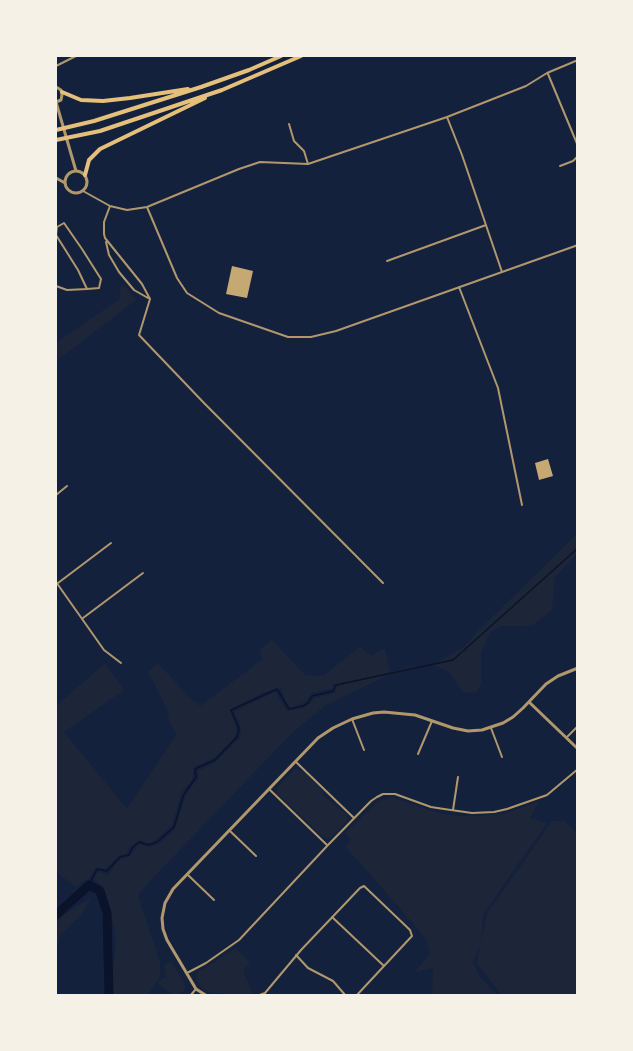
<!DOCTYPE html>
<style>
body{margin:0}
#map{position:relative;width:633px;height:1051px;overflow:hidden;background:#14213d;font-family:Raleway,sans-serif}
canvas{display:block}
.frame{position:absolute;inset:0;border:57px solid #f6f1e7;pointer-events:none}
</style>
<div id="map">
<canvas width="633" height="1051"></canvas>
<div class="frame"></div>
</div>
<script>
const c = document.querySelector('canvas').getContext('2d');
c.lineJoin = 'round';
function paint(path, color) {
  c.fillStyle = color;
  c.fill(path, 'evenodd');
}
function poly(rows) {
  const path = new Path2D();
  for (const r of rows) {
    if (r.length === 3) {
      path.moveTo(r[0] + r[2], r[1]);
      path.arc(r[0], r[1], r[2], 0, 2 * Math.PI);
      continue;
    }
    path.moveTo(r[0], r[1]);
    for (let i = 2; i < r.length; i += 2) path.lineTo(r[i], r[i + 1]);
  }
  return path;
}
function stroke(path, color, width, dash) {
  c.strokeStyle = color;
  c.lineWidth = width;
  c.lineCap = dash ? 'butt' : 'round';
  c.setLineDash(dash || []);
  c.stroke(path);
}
paint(poly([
 [121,285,126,287,136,300,56,361,56,343,121,298,120,294],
 [577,534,577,554,555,577,552,610,534,624,526,626,502,626,495,629,490,632,481,653,481,683,477,692,471,693,463,692,460,689,458,684,449,673,444,669,432,665,389,675,338,699,326,705,293,732,149,882,138,896,160,962,160,976,148,995,113,995,111,982,116,943,114,926,106,894,103,887,94,879,97,873,100,872,108,876,117,862,123,858,129,857,139,844,150,847,159,844,173,831,176,826,185,797,192,786,199,779,198,771,214,763,241,737,240,723,234,712,275,692,287,711,304,708,315,698,329,695,336,692,337,685,332,683,333,688,312,693,306,702,290,708,284,697,281,688,262,693,230,710,237,732,232,740,214,758,194,767,192,780,181,793,172,825,153,842,147,843,140,840,129,847,126,854,120,855,105,869,96,867,89,878,76,887,56,872,56,706,105,663,124,690,64,732,127,809,177,734,169,721,168,711,148,672,158,663,188,696,200,706,263,659,259,650,272,640,305,675,323,676,360,647,371,656,385,648,390,672,438,662,464,647,478,631],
 [295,769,303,771,323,791,323,795,347,815,348,820,329,839,323,837,277,793,277,788],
 [391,797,438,813,461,816,478,816,507,813,540,801,530,818,547,823,483,914,481,943,487,914,552,821,564,821,577,833,577,995,502,995,477,964,480,946,473,962,480,977,497,995,432,995,433,968,415,972,430,953,427,941,410,920,345,846,351,840,345,833,349,829,379,801],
 [91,898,81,915,60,935,56,951,56,923,66,913],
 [236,948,250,963,243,970,252,993,238,995,223,993,212,993,202,988,196,980,198,972],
 [171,961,184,982,185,987,183,992,173,995,157,982,166,977,164,966]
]), '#1d2539');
stroke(poly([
 [89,885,97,869,107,871,120,857,129,855,132,848,139,842,148,845,157,842,174,827,184,794,196,777,195,769,215,760,237,737,239,728,231,710,277,689,289,709,303,706,308,703,312,696,333,691,336,685,453,660,578,548]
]), '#0b132b', 1.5);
stroke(poly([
 [56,915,89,885,100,891,107,913,109,996]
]), '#0b132b', 9);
paint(poly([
 [232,266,253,271,247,298,226,294],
 [548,459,553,476,539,480,535,463]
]), '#c6a872');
stroke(poly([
 [56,66,76,56],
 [548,74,578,146],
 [447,117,462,155,502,272],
 [289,124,294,141,304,151,308,164],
 [560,166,573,161,578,156],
 [83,191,110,206,127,210,147,207,239,169,260,162,308,164,447,117,526,86,547,73,578,60],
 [110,206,104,222,104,234,105,238,142,284,150,299,139,335,204,403,383,583],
 [147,207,177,278,187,293,219,313,288,337,311,337,336,331,578,245],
 [106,242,109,255,119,272,134,290,148,298],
 [387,261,486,225],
 [56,286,67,290,87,289,99,288,101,279,82,249,64,223,57,227,56,235,78,270,87,289],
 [459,287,498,388,522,505],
 [56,495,67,486],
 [56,582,104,650,121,663],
 [58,583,111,543],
 [83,618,143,573],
 [352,719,364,750],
 [491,728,502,757],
 [567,737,578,726],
 [418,754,432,721],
 [296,762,354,818],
 [269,789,327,845],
 [453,810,458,777],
 [230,831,256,856],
 [188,875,214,900],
 [332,917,384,966],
 [296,955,308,968,333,981,346,996],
 [187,973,206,963,239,940,328,845,371,801,377,797,383,794,395,794,431,807,444,809,472,813,494,812,507,809,547,795,578,769],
 [190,996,196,989],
 [257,996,265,993,301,950,360,888,364,886,410,930,412,936,356,996]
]), '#b1986c', 2);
stroke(poly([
 [56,87,61,90,62,95,61,100,56,102],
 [56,102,76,171],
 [76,182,11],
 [56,178,65,183],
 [529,702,578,749],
 [207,996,196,989,167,940,163,929,162,918,165,903,173,889,318,738,333,728,352,719,373,713,384,712,415,715,453,728,468,731,482,730,503,723,513,717,523,708,546,684,558,676,578,668]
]), '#b1986c', 3);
stroke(poly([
 [62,92,81,100,103,101,130,98,188,89],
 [56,130,94,121,201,87,249,70,281,56],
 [56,140,100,131,222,90,301,56],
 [85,175,89,160,100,149,205,98]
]), '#e5c07b', 4);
</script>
